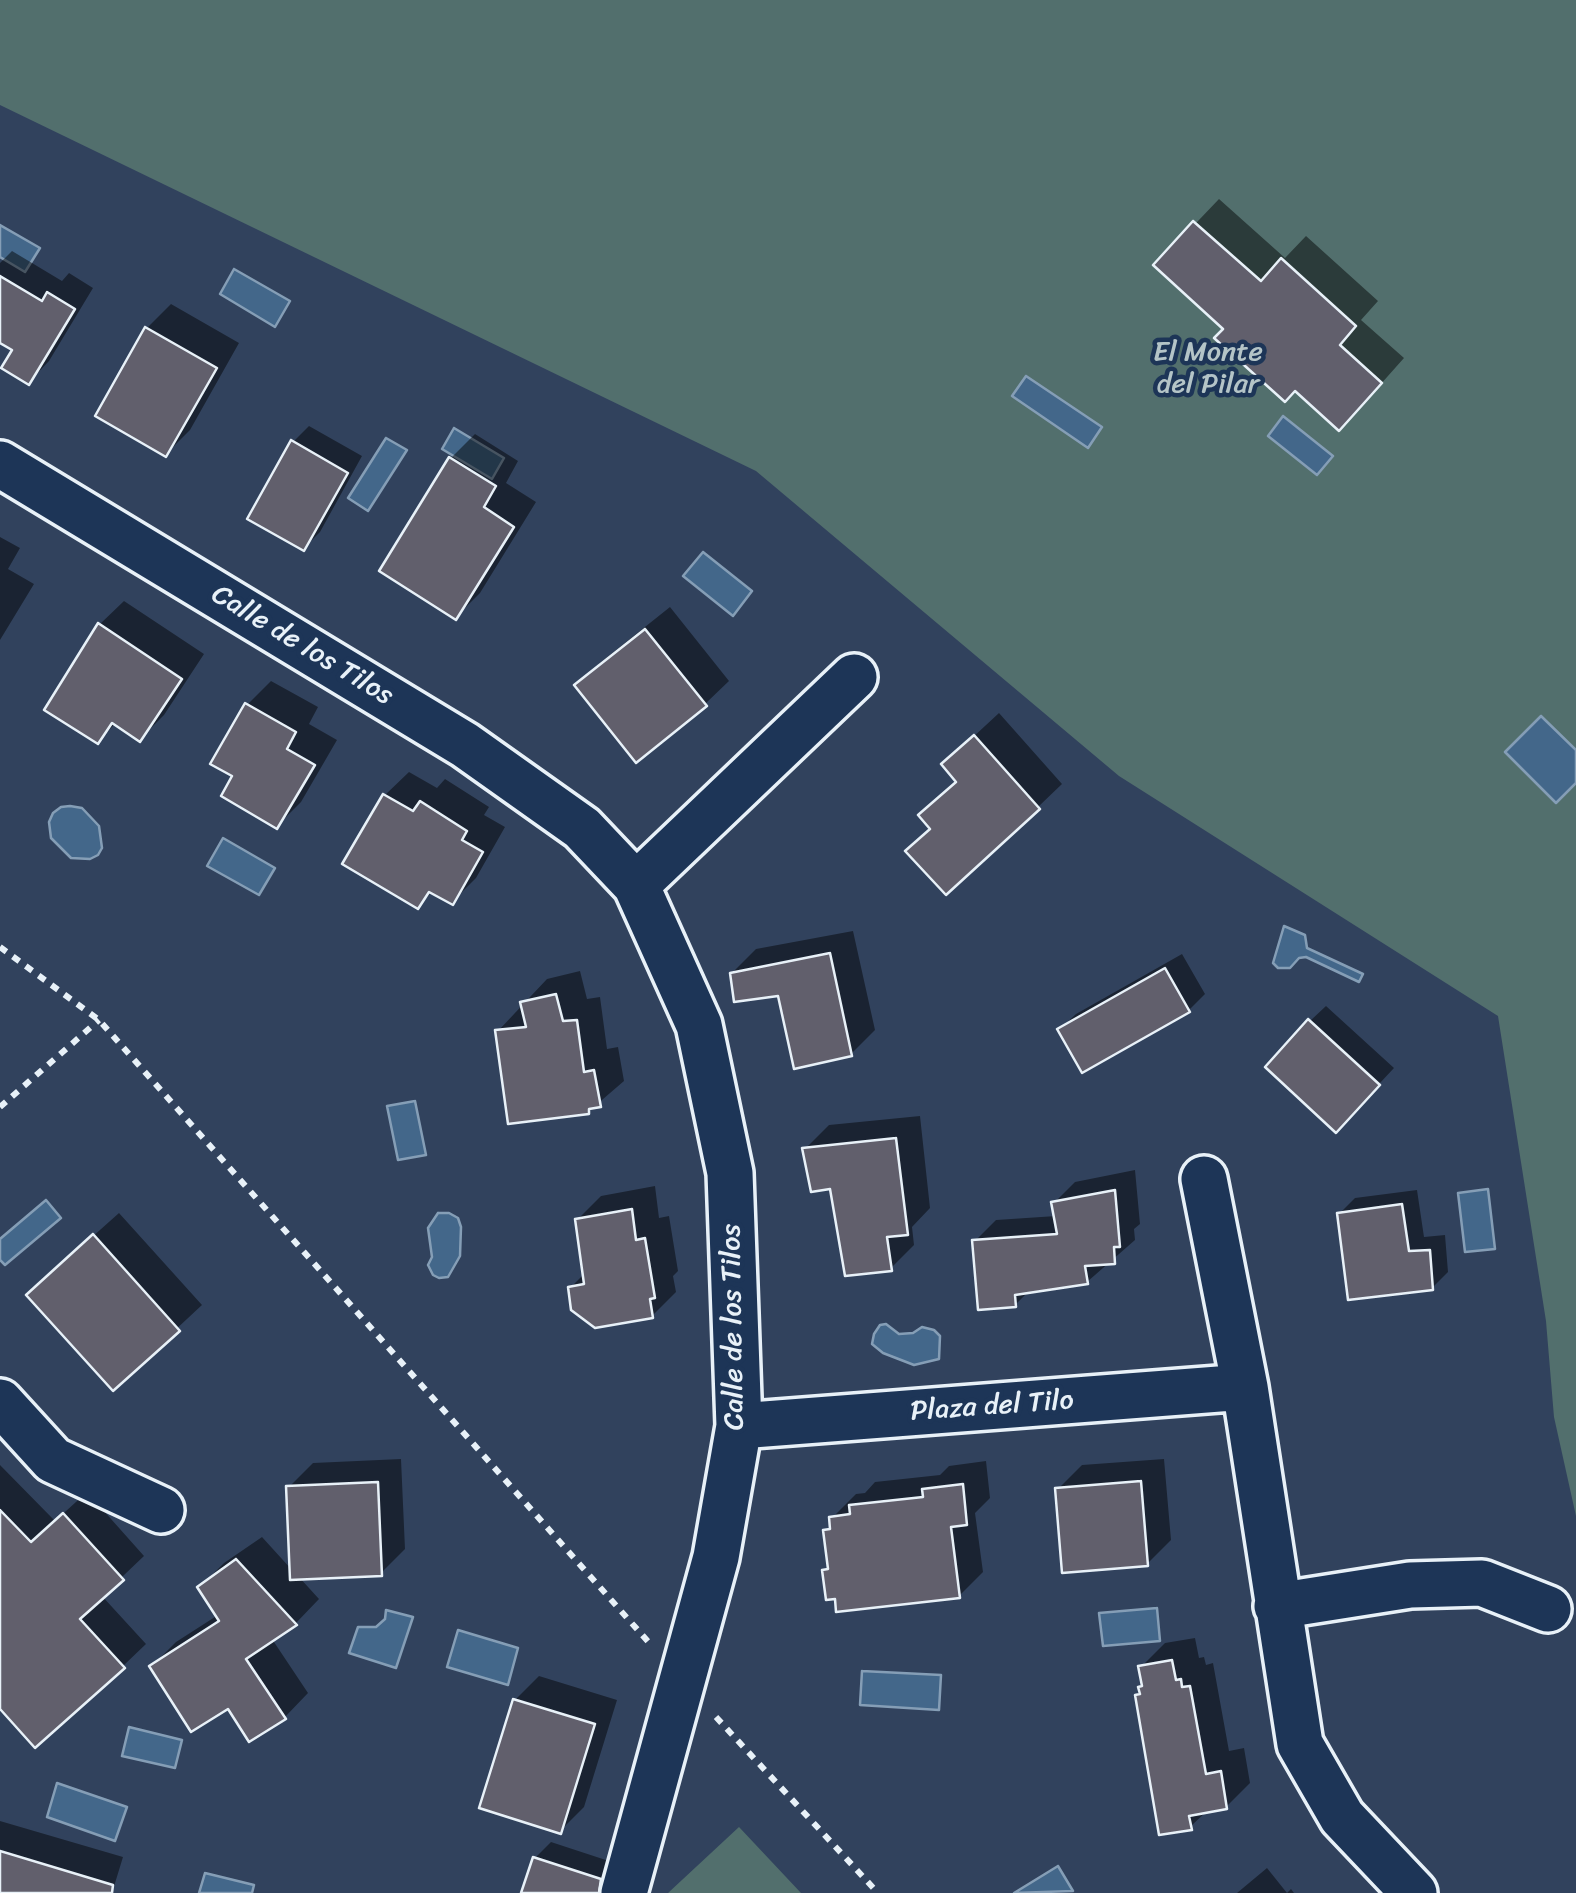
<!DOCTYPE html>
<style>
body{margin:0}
canvas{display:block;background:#31425d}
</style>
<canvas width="1576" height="1893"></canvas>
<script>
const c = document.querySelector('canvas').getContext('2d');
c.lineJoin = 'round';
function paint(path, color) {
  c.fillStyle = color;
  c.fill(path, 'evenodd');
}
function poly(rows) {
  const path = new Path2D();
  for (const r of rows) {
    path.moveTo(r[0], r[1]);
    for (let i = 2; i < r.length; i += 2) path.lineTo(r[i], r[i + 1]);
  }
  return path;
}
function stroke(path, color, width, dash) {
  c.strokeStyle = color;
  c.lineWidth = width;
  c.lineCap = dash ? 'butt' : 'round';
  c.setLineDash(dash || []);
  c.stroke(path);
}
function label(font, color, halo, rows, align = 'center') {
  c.font = font + ' Sriracha,sans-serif';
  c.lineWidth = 9;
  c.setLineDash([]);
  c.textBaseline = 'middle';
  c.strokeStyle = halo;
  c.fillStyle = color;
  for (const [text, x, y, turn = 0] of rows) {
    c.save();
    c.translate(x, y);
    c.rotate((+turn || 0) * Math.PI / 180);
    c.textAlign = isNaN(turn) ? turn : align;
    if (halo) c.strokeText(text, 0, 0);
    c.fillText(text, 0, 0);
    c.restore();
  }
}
paint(poly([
 [0,0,1576,0,1576,1516,1554,1417,1546,1321,1498,1016,1119,776,756,471,0,105],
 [739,1827,801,1893,668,1893]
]), '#526f6d');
const water = poly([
 [0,225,40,248,25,272,0,257,0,225],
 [234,269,290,301,275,327,220,294,234,269],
 [1026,376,1102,427,1088,448,1012,396,1026,376],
 [1283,416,1333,456,1317,475,1268,436,1283,416],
 [454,428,504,458,492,479,442,449,454,428],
 [386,438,407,450,368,511,348,498,386,438],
 [703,552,752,591,733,616,683,576,703,552],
 [1541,716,1576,750,1576,783,1556,803,1505,752,1541,716],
 [70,806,82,808,99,826,102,848,98,855,90,859,71,858,51,838,49,822,53,813,61,807,70,806],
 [223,838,275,868,259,895,207,866,223,838],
 [1284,926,1305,935,1307,948,1363,974,1359,982,1306,957,1299,958,1290,968,1278,968,1273,963,1284,926],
 [415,1101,426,1155,398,1160,387,1106,415,1101],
 [1488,1189,1495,1249,1465,1252,1458,1193,1488,1189],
 [46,1200,61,1218,5,1265,0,1260,0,1239,46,1200],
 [438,1213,449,1213,458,1218,461,1227,460,1256,448,1277,439,1278,433,1275,428,1265,432,1257,428,1228,438,1213],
 [886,1324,899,1334,913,1333,922,1327,934,1330,940,1336,939,1359,914,1365,883,1353,872,1344,874,1334,880,1325,886,1324],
 [1157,1608,1160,1641,1103,1646,1099,1613,1157,1608],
 [386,1610,413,1617,396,1668,349,1653,358,1627,376,1627,385,1619,386,1610],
 [458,1630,518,1648,508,1685,447,1667,458,1630],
 [862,1671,941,1675,939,1710,860,1705,862,1671],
 [129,1727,182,1740,175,1768,122,1756,129,1727],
 [57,1783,127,1807,115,1841,47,1817,57,1783],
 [1058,1866,1073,1891,1014,1893,1058,1866],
 [205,1873,254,1885,252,1893,199,1893,205,1873]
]);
paint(water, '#43678a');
stroke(water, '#859eb6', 2.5);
paint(poly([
 [1219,199,1285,258,1306,236,1378,301,1361,320,1404,358,1363,404,1227,329,1156,265],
 [12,251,62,281,69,273,93,288,49,361,29,382,15,350,0,341,0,263],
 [171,304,239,343,190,430,166,454,98,415,147,328],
 [309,426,362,456,320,532,304,548,293,442],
 [475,434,518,461,506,483,536,502,480,593,456,617,382,570,451,458],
 [0,537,20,548,8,569,34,584,0,640],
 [124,601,204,654,164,715,140,739,116,723,98,741,100,624],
 [670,607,729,681,705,704,578,685,601,662],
 [271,681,318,707,309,724,337,740,301,802,277,826,236,775,247,705],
 [999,713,1062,784,1038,807,932,828,958,780,944,764],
 [409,772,437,788,445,779,489,807,484,815,505,827,476,878,452,902,433,891,418,906,385,795],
 [853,931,875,1030,851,1054,780,993,732,973,756,949],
 [1182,954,1205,994,1189,1010,1060,1029,1076,1014],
 [580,971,587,999,600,997,607,1049,618,1047,624,1081,588,1112,498,1031,547,979],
 [1326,1006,1394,1068,1351,1114,1310,1021],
 [920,1116,930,1208,912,1227,914,1245,890,1269,805,1149,829,1125],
 [1135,1170,1140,1224,1134,1229,1135,1240,1087,1282,1029,1291,1015,1305,975,1241,996,1220,1056,1216,1054,1203,1075,1182],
 [655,1186,659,1218,669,1216,678,1271,673,1276,676,1292,652,1316,570,1288,585,1273,577,1220,601,1196],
 [1417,1190,1424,1237,1445,1235,1448,1272,1432,1288,1339,1214,1355,1198],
 [119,1213,202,1305,113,1388,54,1271],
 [401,1459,405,1549,381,1573,299,1577,319,1599,296,1623,272,1639,308,1693,285,1717,250,1739,229,1706,152,1666,176,1642,218,1615,200,1587,224,1563,262,1537,292,1570,289,1487,313,1463],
 [1164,1459,1171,1540,1147,1564,1058,1489,1082,1465],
 [986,1461,990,1498,975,1513,983,1572,959,1596,825,1571,830,1566,826,1531,832,1524,832,1518,856,1494,865,1493,875,1482,940,1475,949,1466],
 [0,1465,55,1521,87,1492,144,1556,102,1596,146,1644,123,1666,0,1706],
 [1195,1638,1199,1658,1204,1657,1206,1665,1213,1663,1229,1751,1244,1748,1250,1783,1226,1807,1208,1810,1190,1827,1137,1696,1144,1684,1141,1667,1165,1643],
 [539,1676,617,1700,584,1807,560,1831,515,1700],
 [0,1821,123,1857,112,1893,0,1893],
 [551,1842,615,1863,608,1893,524,1893,535,1858],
 [1267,1868,1287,1893,1291,1889,1294,1893,1237,1893]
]), '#0007');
const building = poly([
 [1193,221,1261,281,1281,258,1356,326,1340,345,1382,383,1339,431,1295,391,1285,402,1214,338,1223,329,1153,265,1193,221],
 [0,276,42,301,47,292,75,309,29,385,1,368,12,350,0,343,0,276],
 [145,327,217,368,166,457,95,416,145,327],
 [291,440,348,473,304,551,247,519,291,440],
 [449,457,496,486,484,507,514,527,456,620,379,571,449,457],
 [98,623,182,679,140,742,112,723,98,744,44,710,98,623],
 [645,629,707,706,636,763,574,685,645,629],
 [245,703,296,732,287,749,315,765,277,829,221,796,232,776,210,764,245,703],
 [974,735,1040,809,946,895,905,851,930,829,918,815,956,782,941,764,974,735],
 [383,794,413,811,420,801,467,831,462,840,483,852,453,905,429,892,418,909,342,864,383,794],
 [830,953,852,1056,794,1069,778,996,734,1002,730,973,830,953],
 [1165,968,1190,1012,1082,1073,1057,1029,1165,968],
 [556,994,563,1021,577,1020,584,1072,594,1070,601,1107,589,1109,589,1114,508,1124,495,1030,526,1027,520,1002,556,994],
 [1308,1019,1380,1085,1336,1133,1265,1067,1308,1019],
 [896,1138,908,1235,887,1237,892,1271,845,1276,830,1189,811,1192,802,1148,896,1138],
 [1115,1190,1120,1247,1114,1247,1115,1264,1085,1266,1088,1284,1015,1295,1016,1307,978,1310,972,1240,1057,1234,1051,1202,1115,1190],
 [1402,1204,1409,1251,1430,1250,1433,1290,1348,1300,1337,1213,1402,1204],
 [632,1209,636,1240,645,1238,655,1298,650,1299,653,1318,595,1328,571,1310,568,1287,584,1284,575,1219,632,1209],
 [93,1234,180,1331,113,1391,26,1295,93,1234],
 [1141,1481,1148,1566,1062,1573,1055,1488,1141,1481],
 [378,1482,382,1576,290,1580,286,1486,378,1482],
 [963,1484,967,1525,951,1527,960,1598,836,1612,835,1599,826,1600,822,1570,828,1569,823,1530,830,1529,829,1517,850,1514,849,1505,923,1497,922,1489,963,1484],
 [0,1510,31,1542,63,1513,124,1580,80,1619,125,1668,35,1748,0,1709,0,1510],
 [236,1559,297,1625,246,1659,286,1719,249,1742,228,1709,191,1732,149,1666,219,1621,197,1587,236,1559],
 [1172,1660,1176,1680,1181,1679,1182,1687,1190,1686,1206,1774,1221,1771,1227,1809,1189,1816,1192,1830,1159,1835,1135,1695,1140,1694,1138,1687,1142,1686,1138,1666,1172,1660],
 [513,1699,595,1724,561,1834,479,1808,513,1699],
 [0,1851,113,1885,112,1893,0,1893,0,1851],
 [533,1857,601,1879,599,1893,521,1893,533,1857]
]);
paint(building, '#615f6c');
stroke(building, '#e8f1f8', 2.5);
const minor = poly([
 [0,464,465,745,582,828,636,885,699,1025,730,1173,739,1426,716,1557,624,1893],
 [636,885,854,677],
 [1204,1179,1245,1387,1300,1744,1342,1817,1414,1893],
 [0,1402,53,1460,161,1510],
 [739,1426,1245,1387],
 [1277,1606,1410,1585,1482,1583,1548,1609]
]);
stroke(minor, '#e8f1f8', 52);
stroke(poly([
 [0,947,99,1020,651,1645],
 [0,1107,99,1020],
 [716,1717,878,1893]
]), '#e8f1f8', 6, [8, 8]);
stroke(minor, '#1d3557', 45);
label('28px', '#b4c4c7', '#1d3557', [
 ["El Monte",1208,353],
 ["del Pilar",1208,385]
]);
label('28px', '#e8f1f8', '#1d3557', [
 ["Calle de los Tilos",302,646,31],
 ["Calle de los Tilos",734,1327,-91],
 ["Plaza del Tilo",992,1407,-4]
]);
</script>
